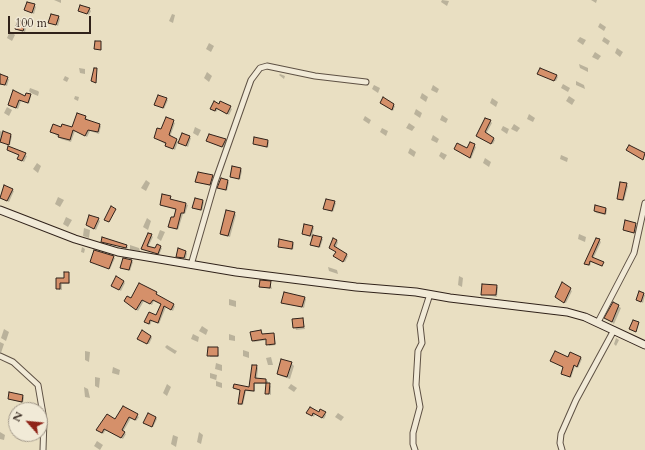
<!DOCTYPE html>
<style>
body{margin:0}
#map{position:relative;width:645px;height:450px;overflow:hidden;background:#e9dfc2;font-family:Cardo,serif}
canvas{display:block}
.north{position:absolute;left:8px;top:402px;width:40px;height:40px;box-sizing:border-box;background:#f1ead7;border:1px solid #a49a8b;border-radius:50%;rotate:297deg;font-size:11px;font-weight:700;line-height:16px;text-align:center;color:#30221a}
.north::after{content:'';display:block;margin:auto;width:14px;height:18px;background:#8f2418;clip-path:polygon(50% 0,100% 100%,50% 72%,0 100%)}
.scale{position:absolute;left:8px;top:16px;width:83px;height:18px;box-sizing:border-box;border:2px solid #30221a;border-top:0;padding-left:5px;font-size:12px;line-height:14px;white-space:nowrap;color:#30221a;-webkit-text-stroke:3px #f1ead7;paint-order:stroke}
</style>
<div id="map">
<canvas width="645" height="450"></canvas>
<div class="north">N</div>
<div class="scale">100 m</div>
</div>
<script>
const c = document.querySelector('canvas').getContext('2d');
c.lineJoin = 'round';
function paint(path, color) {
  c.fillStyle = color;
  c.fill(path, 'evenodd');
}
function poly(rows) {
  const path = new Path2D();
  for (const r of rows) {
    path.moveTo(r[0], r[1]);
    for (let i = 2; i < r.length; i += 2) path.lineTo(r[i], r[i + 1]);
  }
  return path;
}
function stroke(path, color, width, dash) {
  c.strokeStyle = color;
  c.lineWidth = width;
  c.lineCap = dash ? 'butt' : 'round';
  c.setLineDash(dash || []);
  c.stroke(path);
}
paint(poly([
 [54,0,61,0,61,3],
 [442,0,449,1,447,6,441,2],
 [591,0,597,0,596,3],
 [34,5,36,7,34,14,25,10],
 [89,9,91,11,89,15,79,10],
 [172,14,175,15,173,23,169,21],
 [59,17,60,19,58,26,50,22],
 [25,23,27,25,25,32,16,29],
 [600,23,606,27,604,31,598,27],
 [10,31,15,35,12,41,7,38],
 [580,37,586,40,583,45,577,41],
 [604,37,610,41,608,45,602,41],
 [209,43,214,46,211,52,206,49],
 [617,48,623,52,620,57,615,53],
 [595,52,601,56,598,60,592,57],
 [579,64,588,68,588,72,580,68],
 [79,68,85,69,85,74,80,73],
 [207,72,212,76,209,82,204,78],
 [280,74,285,76,284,79,279,75],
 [540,75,557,76,558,77,556,81],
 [65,76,69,78,67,82,63,80],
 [0,78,9,79,7,86,0,84],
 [576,81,584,85,585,89,576,85],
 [563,84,570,88,568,92,561,88],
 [374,85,380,88,378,93,372,89],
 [433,85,439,89,437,93,431,90],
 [30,88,38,91,39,92,38,96,31,93,29,91],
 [14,91,25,98,30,95,31,96,29,104,21,101,18,109,10,106,9,105],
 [422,93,428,97,426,102,420,98],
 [75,96,79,97,78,101,74,99],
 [569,96,575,100,572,105,566,101],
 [492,98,498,102,496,107,490,103],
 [166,99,168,100,164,109,156,105],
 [383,99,395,106,393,111,381,103],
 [221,102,232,109,229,115,218,109,216,112,213,110],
 [7,107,12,110,9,116,4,113],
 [416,109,422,113,420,118,414,114],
 [529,114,535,118,533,122,527,119],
 [442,115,448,119,446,123,440,120],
 [365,116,371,120,369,124,363,120],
 [86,117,87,120,101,126,99,134,90,131,87,137,75,131,71,142,61,139,51,131,72,128],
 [166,118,175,123,170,137,179,142,189,137,191,138,188,147,178,142,175,150,155,138,162,131],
 [490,121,492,123,486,134,495,140,493,144,478,136],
 [409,123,415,127,412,131,406,128],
 [514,124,520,128,517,132,511,129],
 [503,126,509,129,507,134,501,130],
 [195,127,201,130,198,136,193,133],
 [382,128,388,131,386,136,380,132],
 [0,131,12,136,10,145,0,141],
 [433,135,439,139,437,143,431,140],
 [225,140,227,142,224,148,207,141],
 [268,141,269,142,268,148,254,144],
 [470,143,476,147,471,159,455,149,467,150],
 [9,147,27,156,24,162,20,160,20,156,8,150],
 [410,148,416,152,414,157,408,153],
 [441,152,447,155,444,160,439,156],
 [561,155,568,158,567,162,560,159],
 [485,158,491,162,489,167,483,163],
 [37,163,41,166,38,173,33,169],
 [241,169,242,171,240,180,231,176],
 [199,173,214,177,211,186,196,182],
 [221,179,229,182,227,191,219,188],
 [146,180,150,183,146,191,141,188],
 [626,184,628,186,624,201,619,200,618,199],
 [12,190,14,191,9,202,2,199],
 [58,197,64,200,60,207,55,204],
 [170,197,172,200,188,205,185,214,183,214,178,230,169,227,176,210,161,205],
 [203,201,204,202,202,211,193,208],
 [334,202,336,203,333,212,324,209],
 [596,207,606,209,607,210,606,215,596,213,595,211],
 [234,213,236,215,230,237,222,235,221,234],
 [66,217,72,220,68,227,63,224],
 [147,218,151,221,148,230,143,227],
 [98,219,100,221,96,230,87,225],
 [626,222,638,226,636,234,624,230],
 [313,227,314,228,312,236,323,239,320,248,311,245,313,238,303,234],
 [84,228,90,230,89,238,83,236],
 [160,230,165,232,161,241,157,238],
 [579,234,586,237,585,242,578,239],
 [151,235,153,237,148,247,156,250,160,247,162,248,159,255,142,248],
 [599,240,601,242,593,259,603,263,603,267,591,262,590,266,587,265,586,264],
 [102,241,126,246,128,247,127,249],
 [337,241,338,242,336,248,348,256,345,262,336,257,337,252,330,248],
 [293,243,294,244,293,250,279,246],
 [130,245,139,248,140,251,130,250],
 [82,247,85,249,84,253,81,252],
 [186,252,187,253,186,259,177,256],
 [113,257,115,258,110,269,91,262],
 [132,261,133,262,130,271,121,267],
 [328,267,337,270,338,274,329,271],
 [68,273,70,284,62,284,62,290,59,290,57,279,65,279],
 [459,276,463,278,462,287,458,285],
 [123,281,125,283,121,291,114,287],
 [270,282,272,289,260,287],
 [562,284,572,291,566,303,557,298],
 [496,286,498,287,497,297,482,294],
 [157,292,157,296,175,306,173,311,166,307,159,324,152,321,150,325,146,322,157,316,162,305,154,301,152,305,144,301,138,311,127,303,131,299],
 [640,292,645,295,643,303,637,300],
 [305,298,306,299,304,308,283,302],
 [229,299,236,301,236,307,229,305],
 [613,303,621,308,614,324,606,318],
 [303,319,305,329,296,330,293,320],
 [202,326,208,330,206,335,199,331],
 [4,329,9,332,6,341,1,338],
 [261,332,263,335,274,334,276,345,269,346,267,340,254,342,253,341],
 [193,334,199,337,198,342,191,339],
 [229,334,235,336,235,341,229,340],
 [151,336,152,338,149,344,140,340],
 [616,338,619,340,616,346,614,344],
 [0,342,4,344,1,353,0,353],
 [167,345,175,350,177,351,175,354,167,349,165,347],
 [209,348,218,348,219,357,210,357],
 [243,350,249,352,249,358,243,356],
 [85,351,90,352,89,362,85,360],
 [271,357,273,365,268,365,266,358],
 [569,358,581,358,582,359,578,368,575,366,571,378,562,373,564,368,553,362],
 [216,363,222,365,222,371,215,369],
 [291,363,294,366,290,379,281,376,278,374],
 [256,366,258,368,257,379,268,381,268,384,271,386,271,395,266,393,267,384,255,384,255,392,246,391,243,405,240,405,239,403,241,391,234,388,250,388],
 [113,367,120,370,119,375,112,373],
 [210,373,217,375,216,381,222,383,222,388,216,386,216,380,210,378],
 [95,377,100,378,99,388,95,386],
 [167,384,171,387,167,396,163,393],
 [291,384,297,388,294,392,288,388],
 [84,387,88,389,90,398,85,397],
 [23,396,24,398,23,403,9,399],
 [123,407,139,417,136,421,131,418,123,432,126,434,123,439,106,430,103,434,97,430,115,420],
 [308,413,325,413,326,415,324,419,315,414,314,417],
 [338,413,344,417,341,421,335,417],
 [156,417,157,419,153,427,146,424],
 [0,432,5,435,4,440,0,439],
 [199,432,203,435,201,444,197,442],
 [173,435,178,437,176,447,171,444],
 [97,441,103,445,100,450,94,446]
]), '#0003');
const building = poly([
 [27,2,35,4,32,13,24,10,27,2],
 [80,5,90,8,87,14,78,11,80,5],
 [51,14,59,16,56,25,48,23,51,14],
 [18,20,26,23,23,31,15,29,18,20],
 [95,41,101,41,101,50,94,49,95,41],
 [94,68,97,68,96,83,91,81,94,68],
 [540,68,557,75,554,81,537,74,540,68],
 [0,74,8,77,5,85,0,84,0,74],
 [13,90,25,96,26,93,31,94,28,103,19,100,16,108,8,105,13,90],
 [158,95,167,98,163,108,154,105,158,95],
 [383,97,394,104,392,110,380,103,383,97],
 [214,101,219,104,220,101,231,106,227,114,216,108,215,111,210,109,214,101],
 [77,113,86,116,85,119,100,124,98,132,88,130,85,136,73,130,70,140,58,137,59,135,50,132,53,124,61,127,62,124,72,127,77,113],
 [166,117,174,120,169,135,177,139,173,149,165,146,166,143,154,138,157,128,161,129,166,117],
 [485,118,491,120,485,132,494,138,491,144,476,136,485,118],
 [3,131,11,134,9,145,0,142,3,131],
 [182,133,190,136,186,146,178,143,182,133],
 [209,134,226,139,222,147,206,141,209,134],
 [254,137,268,140,267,147,253,144,254,137],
 [470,142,475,144,470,158,454,149,457,143,467,148,470,142],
 [629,145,645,153,643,160,626,150,629,145],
 [8,146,26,153,22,161,17,159,19,155,7,150,8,146],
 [232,166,241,168,239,179,230,177,232,166],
 [198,172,213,175,210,185,195,182,198,172],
 [221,178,228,180,226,190,217,188,221,178],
 [620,182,627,183,623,200,617,199,620,182],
 [4,185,13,189,7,201,0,198,4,185],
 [162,194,171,196,170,199,186,203,184,213,181,213,177,229,168,227,171,217,174,217,176,209,160,205,162,194],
 [195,198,203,200,201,210,192,208,195,198],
 [326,199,335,201,332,211,323,209,326,199],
 [595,205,606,208,605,214,594,211,595,205],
 [111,206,116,209,109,222,104,220,111,206],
 [226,210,235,212,228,236,220,234,226,210],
 [89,215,99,218,94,229,86,225,89,215],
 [625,220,636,223,634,233,623,230,625,220],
 [304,224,313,226,310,236,302,234,304,224],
 [148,233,152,234,147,246,155,248,157,244,161,246,158,254,141,249,148,233],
 [313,235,322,237,319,247,310,245,313,235],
 [102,237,127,245,126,248,101,242,102,237],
 [333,238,337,240,334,246,347,254,343,262,333,256,336,252,329,248,333,238],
 [596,238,600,239,592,257,604,262,602,266,590,261,589,265,584,264,596,238],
 [279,239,293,242,292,249,278,247,279,239],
 [178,248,186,251,184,258,176,257,178,248],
 [94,250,114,256,109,269,90,262,94,250],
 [123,258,132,260,129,270,120,268,123,258],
 [64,272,69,272,69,283,60,283,60,289,56,289,56,278,64,278,64,272],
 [116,276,124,281,119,290,111,286,116,276],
 [260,280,271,281,270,288,259,287,260,280],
 [562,282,571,288,564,303,555,297,562,282],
 [139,283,157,292,156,294,174,304,171,310,164,306,158,323,150,320,149,324,144,322,149,312,156,315,161,304,153,300,150,304,142,300,136,310,124,301,127,296,131,298,139,283],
 [482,284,497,285,496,295,481,295,482,284],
 [639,291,644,293,641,302,636,300,639,291],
 [284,292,305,297,302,307,281,303,284,292],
 [613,302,619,305,612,322,604,318,613,302],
 [303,318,304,327,293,328,292,319,303,318],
 [633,320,639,322,636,332,629,329,633,320],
 [142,330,151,336,147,344,137,339,142,330],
 [261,330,262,334,274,333,275,344,266,345,266,339,252,341,250,332,261,330],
 [208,347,218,347,218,356,207,356,208,347],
 [555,351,568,357,570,352,581,357,577,367,574,365,570,377,561,374,563,367,550,361,555,351],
 [281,359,292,362,287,377,277,374,281,359],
 [252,365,257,365,255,378,266,379,266,383,270,383,269,394,265,394,266,383,254,383,254,391,245,390,242,404,238,404,240,390,233,388,234,384,249,387,252,365],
 [9,392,23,395,22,402,8,399,9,392],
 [123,406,138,414,135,420,129,417,122,430,125,432,121,438,104,429,102,433,96,430,107,414,115,419,123,406],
 [310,407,319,412,320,409,326,412,322,418,313,413,312,416,306,413,310,407],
 [148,413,156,417,152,427,143,423,148,413]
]);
paint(building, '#d5906a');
stroke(building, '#30221a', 1);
const street = poly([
 [191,265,215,182,246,94,251,80,260,68,267,66,315,76,366,82],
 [598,322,634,253,645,203],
 [0,356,13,362,38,385,44,420,43,450],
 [415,450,413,444,413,433,420,407,416,385,418,351,422,343,420,325,430,294],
 [562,450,560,443,561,434,576,400,614,330]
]);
const secondary = poly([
 [0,210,75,239,118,252,236,272,356,287,416,292,450,298,567,312,585,317,645,345]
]);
stroke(street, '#5e5144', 7);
stroke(secondary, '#30221a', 9);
stroke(street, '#f1ead7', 5);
stroke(secondary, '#f1ead7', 7);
</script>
